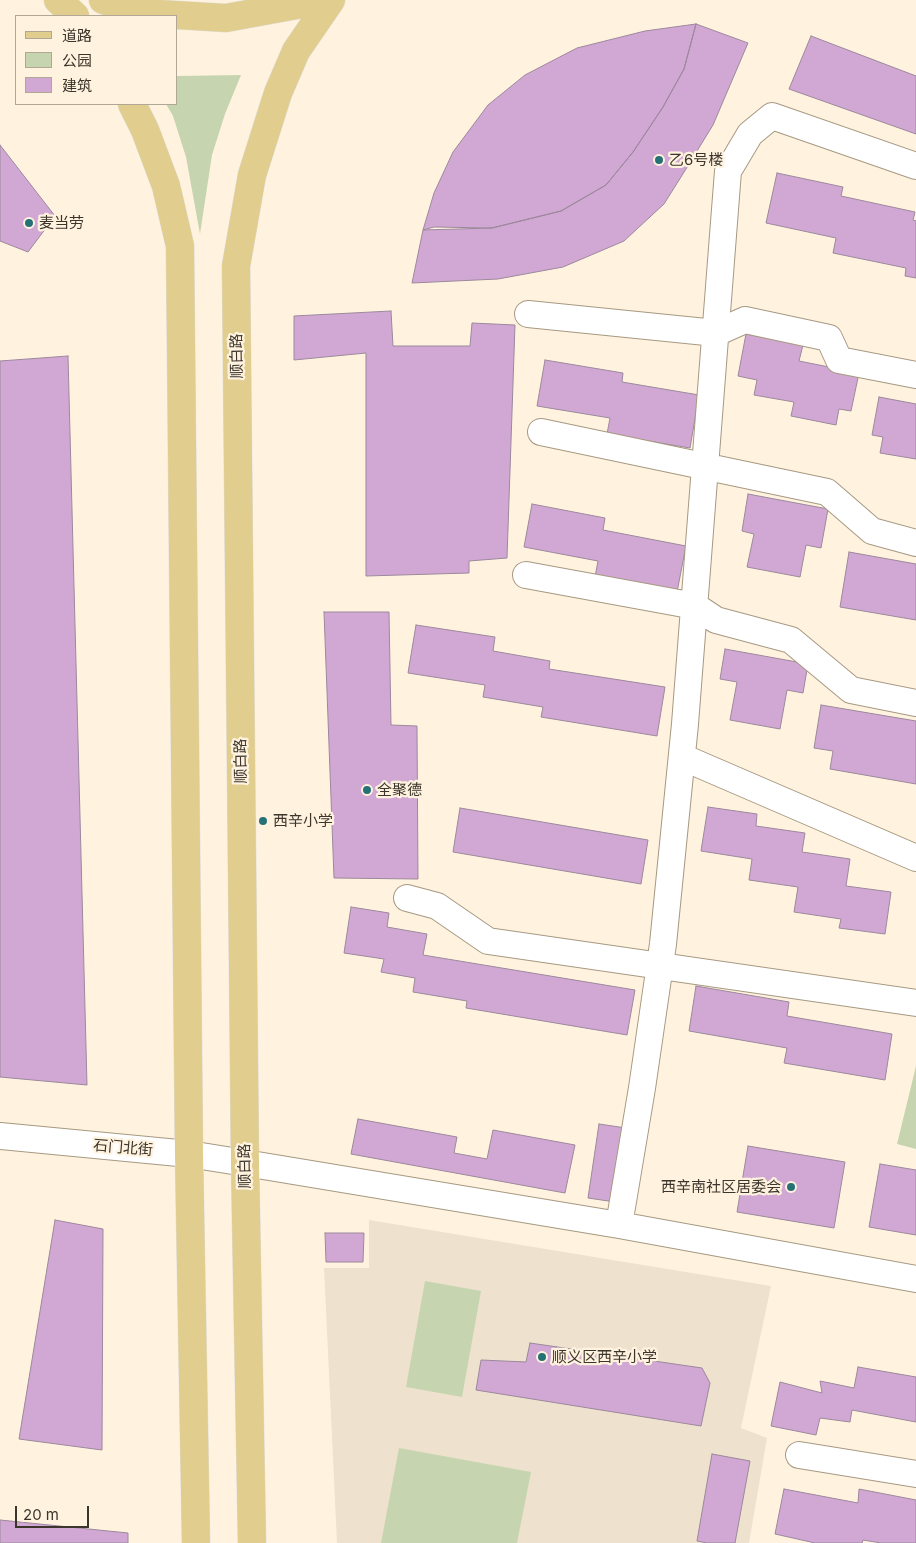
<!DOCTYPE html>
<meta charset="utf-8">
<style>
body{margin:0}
#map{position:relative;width:916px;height:1543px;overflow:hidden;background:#fff3df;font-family:Inter,"Noto Sans SC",sans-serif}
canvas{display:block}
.legend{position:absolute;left:15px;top:15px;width:162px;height:90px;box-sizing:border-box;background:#fff3df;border:1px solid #b1a797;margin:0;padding:6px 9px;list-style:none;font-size:15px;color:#3b352b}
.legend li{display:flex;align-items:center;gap:10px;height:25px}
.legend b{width:25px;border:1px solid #b1a797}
.scale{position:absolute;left:15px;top:1506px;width:74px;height:22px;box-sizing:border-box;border:2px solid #3b352b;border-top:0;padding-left:6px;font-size:15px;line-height:18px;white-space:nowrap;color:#3b352b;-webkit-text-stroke:4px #fff3df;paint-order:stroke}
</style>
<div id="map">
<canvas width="916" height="1543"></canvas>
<ul class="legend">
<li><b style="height:6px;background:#e1ce8e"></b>道路</li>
<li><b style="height:14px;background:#c6d5b0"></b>公园</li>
<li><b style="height:14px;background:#d1a8d3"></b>建筑</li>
</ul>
<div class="scale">20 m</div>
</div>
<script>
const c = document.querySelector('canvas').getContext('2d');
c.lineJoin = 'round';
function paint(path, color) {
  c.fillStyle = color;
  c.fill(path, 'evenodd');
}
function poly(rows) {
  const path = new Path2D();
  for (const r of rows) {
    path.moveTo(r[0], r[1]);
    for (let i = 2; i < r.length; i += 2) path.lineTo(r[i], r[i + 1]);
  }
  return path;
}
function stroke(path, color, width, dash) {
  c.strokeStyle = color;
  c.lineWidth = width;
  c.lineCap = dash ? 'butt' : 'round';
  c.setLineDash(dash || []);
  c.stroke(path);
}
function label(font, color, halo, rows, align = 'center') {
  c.font = font + ' Inter,"Noto Sans SC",sans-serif';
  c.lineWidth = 4.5;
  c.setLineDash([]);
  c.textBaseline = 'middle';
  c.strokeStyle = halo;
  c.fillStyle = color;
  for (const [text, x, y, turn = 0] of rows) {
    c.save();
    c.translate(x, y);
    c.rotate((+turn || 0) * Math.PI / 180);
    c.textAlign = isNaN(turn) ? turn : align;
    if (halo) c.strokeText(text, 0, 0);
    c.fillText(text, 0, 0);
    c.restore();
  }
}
paint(poly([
 [369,1220,771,1286,741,1428,767,1438,749,1543,337,1543,324,1268,369,1268]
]), '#eee2ce');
paint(poly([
 [241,75,225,114,212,155,200,234,186,157,173,116,166,104,176,104,176,76],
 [916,1066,916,1149,897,1144],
 [425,1281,481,1291,462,1397,406,1387],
 [399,1448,531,1472,517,1543,381,1543]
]), '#c6d5b0');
const building = poly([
 [696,24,748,43,713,125,686,169,664,204,624,241,563,267,498,279,412,283,423,230,434,227,492,228,561,211,606,185,633,152,663,107,684,69,696,24],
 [696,24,684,69,663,107,633,152,606,185,561,211,492,228,423,230,434,193,453,152,488,105,525,75,577,48,645,31,696,24],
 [811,36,916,76,916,134,789,89,811,36],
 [0,145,55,216,28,252,0,241,0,145],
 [777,173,843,187,841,196,915,212,913,220,916,221,916,278,905,276,906,268,833,253,836,238,766,223,777,173],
 [391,311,393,346,470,346,472,323,515,325,507,558,469,561,469,573,366,576,366,353,294,360,294,316,391,311],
 [746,334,803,345,799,361,859,373,851,411,839,409,836,425,791,416,794,402,754,395,757,380,738,376,746,334],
 [68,356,87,1085,0,1077,0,361,68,356],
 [545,360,623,373,622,382,699,395,690,448,607,434,610,418,537,406,545,360],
 [879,397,916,404,916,459,880,453,883,437,872,435,879,397],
 [748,494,828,509,821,548,806,545,800,577,747,567,754,534,742,531,748,494],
 [532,504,605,518,603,530,686,546,677,592,595,577,598,561,524,547,532,504],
 [849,552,916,564,916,620,840,607,849,552],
 [324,612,389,612,391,725,417,726,418,879,334,878,324,612],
 [416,625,495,637,493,651,550,661,549,669,665,687,657,736,541,717,543,707,483,697,485,685,408,673,416,625],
 [725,649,808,664,803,693,787,690,780,729,730,720,737,682,720,679,725,649],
 [821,705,916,721,916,784,830,769,833,751,814,748,821,705],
 [708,807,757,814,756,826,805,833,802,852,850,859,846,886,891,892,885,934,839,928,841,919,794,912,798,887,749,880,752,859,701,851,708,807],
 [460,808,648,840,641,884,453,852,460,808],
 [351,907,389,913,387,927,427,934,423,955,635,990,627,1035,466,1008,467,1001,413,992,415,978,381,972,384,959,344,953,351,907],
 [696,986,789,1002,787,1016,892,1034,885,1080,784,1063,787,1048,689,1031,696,986],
 [358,1119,457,1137,454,1153,487,1159,493,1130,575,1145,565,1193,351,1154,358,1119],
 [599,1124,626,1128,615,1202,588,1198,599,1124],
 [748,1146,845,1162,834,1228,737,1212,748,1146],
 [880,1164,916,1170,916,1235,869,1227,880,1164],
 [55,1220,103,1229,102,1450,19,1439,55,1220],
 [325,1233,364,1233,363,1262,326,1262,325,1233],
 [530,1343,702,1368,710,1383,701,1426,476,1390,481,1360,526,1362,530,1343],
 [858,1367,916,1377,916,1422,852,1410,850,1422,820,1418,816,1435,771,1426,780,1382,822,1393,820,1381,854,1388,858,1367],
 [712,1454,750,1461,735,1543,707,1543,697,1541,712,1454],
 [784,1489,858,1503,859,1489,916,1500,916,1543,881,1543,863,1540,862,1543,815,1543,775,1534,784,1489],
 [0,1520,128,1533,128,1543,0,1543,0,1520]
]);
paint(building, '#d1a8d3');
stroke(building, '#9c889c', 1);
const minor = poly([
 [528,314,716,333,745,320,829,338,839,360,916,375],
 [541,432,827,492,872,531,916,543],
 [526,575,695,606,716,620,791,640,851,690,916,703],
 [682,757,916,858],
 [407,898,437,906,488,941,916,1003],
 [0,1136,189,1154,245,1163,619,1225,916,1279],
 [619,1225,642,1088,663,944,685,724,728,171,750,134,772,116,916,166],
 [799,1455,916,1474]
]);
const major = poly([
 [58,0,75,16],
 [103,0,143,13,226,18,308,3,315,0],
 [132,104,145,130,166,186,180,246,189,1154,196,1543],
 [252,1543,245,1163,236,266,252,175,278,93,296,51,331,0]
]);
stroke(minor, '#a79982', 28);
stroke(major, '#e0dfdd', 29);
stroke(minor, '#fff', 26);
stroke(major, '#e1ce8e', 28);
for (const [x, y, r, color] of [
 [659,160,5,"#267176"],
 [29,223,5,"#267176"],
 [367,790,5,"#267176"],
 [263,821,5,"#267176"],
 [791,1187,5,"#267176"],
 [542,1357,5,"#267176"]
]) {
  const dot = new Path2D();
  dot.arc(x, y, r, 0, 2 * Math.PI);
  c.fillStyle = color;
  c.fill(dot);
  stroke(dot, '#fff3df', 2);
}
label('15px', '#3b352b', '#fff3df', [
 ["乙6号楼",669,160],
 ["麦当劳",39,223],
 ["全聚德",377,790],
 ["西辛小学",273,821],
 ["西辛南社区居委会",781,1187,"right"],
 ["顺义区西辛小学",552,1357]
], 'left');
label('15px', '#3b352b', '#fff3df', [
 ["顺白路",237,356,-91],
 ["顺白路",241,761,-91],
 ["石门北街",123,1148,5],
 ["顺白路",245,1166,-91]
]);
</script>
